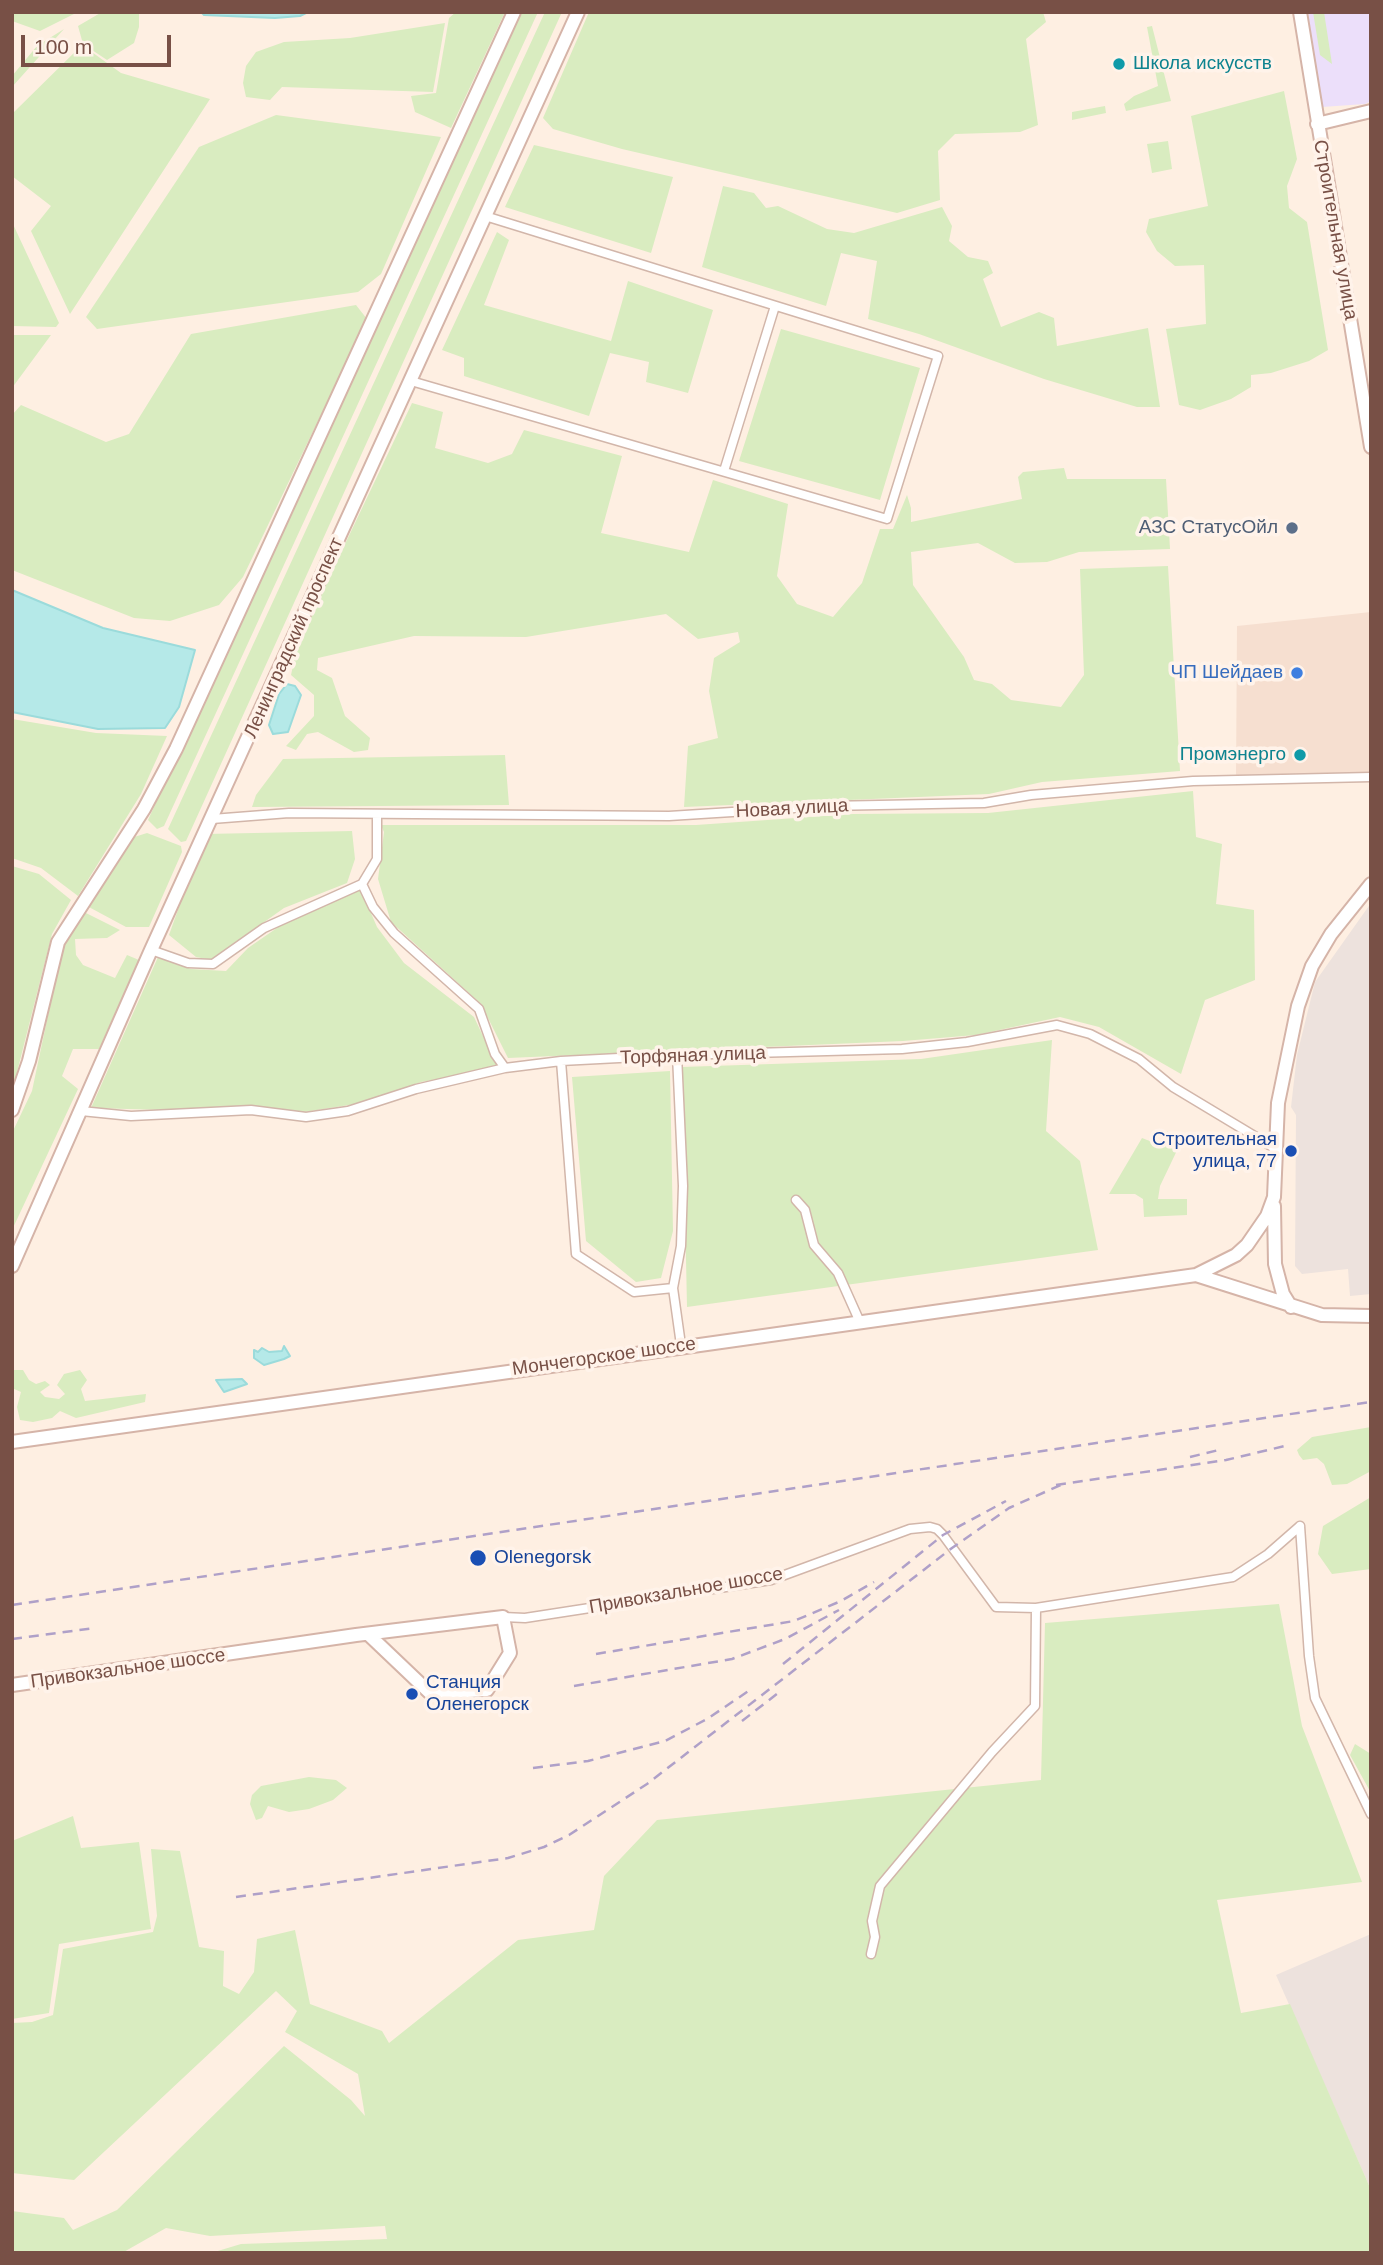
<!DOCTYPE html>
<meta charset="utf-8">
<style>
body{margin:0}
#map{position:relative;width:1383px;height:2265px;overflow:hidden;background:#feefe2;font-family:Arial,sans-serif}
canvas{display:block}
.frame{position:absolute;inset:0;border:14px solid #785046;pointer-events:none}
.scale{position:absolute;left:21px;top:35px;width:150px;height:32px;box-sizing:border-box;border:4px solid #785046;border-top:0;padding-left:9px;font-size:21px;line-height:24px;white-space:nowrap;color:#785046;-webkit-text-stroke:5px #fff3ea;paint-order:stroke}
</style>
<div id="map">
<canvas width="1383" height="2265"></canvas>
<div class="frame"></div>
<div class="scale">100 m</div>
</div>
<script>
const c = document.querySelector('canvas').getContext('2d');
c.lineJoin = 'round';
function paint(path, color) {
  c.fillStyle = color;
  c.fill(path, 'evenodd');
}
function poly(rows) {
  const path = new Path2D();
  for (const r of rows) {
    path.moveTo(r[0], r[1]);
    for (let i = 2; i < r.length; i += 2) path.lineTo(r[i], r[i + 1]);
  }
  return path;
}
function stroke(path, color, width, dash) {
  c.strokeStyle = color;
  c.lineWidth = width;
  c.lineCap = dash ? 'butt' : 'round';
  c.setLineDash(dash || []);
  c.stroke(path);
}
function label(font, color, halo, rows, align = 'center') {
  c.font = font + ' Arial,sans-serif';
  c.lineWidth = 7;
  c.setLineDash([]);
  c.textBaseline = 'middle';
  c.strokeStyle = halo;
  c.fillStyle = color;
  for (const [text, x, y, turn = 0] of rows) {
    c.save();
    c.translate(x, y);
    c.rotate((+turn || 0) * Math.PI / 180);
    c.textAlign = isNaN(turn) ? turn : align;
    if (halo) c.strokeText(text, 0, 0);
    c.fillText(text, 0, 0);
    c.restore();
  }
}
paint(poly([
 [1371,612,1371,777,1236,780,1237,626]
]), '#f6dfd0');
paint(poly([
 [1371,903,1371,1294,1350,1296,1348,1269,1302,1274,1295,1266,1296,1115,1291,1107,1297,1055,1315,982],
 [1371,1934,1371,2190,1276,1975]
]), '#ede2dd');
paint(poly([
 [1308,12,1371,12,1371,101,1365,104,1322,107]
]), '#ecdffa');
paint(poly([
 [12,12,78,12,40,31,12,21],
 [102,12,139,12,139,27,134,43,107,60,83,44,78,26],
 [456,12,505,12,451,128,415,112,411,96,436,93,449,18],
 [519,12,538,12,164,826,157,829,148,820],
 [545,12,562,12,186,841,181,842,168,829],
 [589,12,1043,12,1046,22,1026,39,1038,125,1020,132,955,134,938,151,940,200,897,213,622,149,553,129,543,118],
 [1313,12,1324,12,1332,64,1320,55],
 [445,23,433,92,282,87,270,100,246,97,243,83,246,66,256,52,284,42,350,38],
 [1152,26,1171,101,1126,111,1124,104,1134,96,1158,86,1147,27],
 [64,29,12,87,12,76,37,46],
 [82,45,121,73,210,99,70,314,31,231,51,206,12,176,12,114],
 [1284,91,1297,159,1287,186,1289,208,1307,222,1328,350,1309,361,1271,373,1251,375,1251,387,1231,399,1200,410,1179,405,1166,329,1206,324,1204,265,1175,266,1157,251,1146,232,1149,219,1208,206,1191,116],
 [1105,106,1106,113,1072,120,1072,112],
 [276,115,441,137,381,274,358,292,97,329,86,317,199,147],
 [1168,141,1172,169,1152,173,1147,144],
 [534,145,673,177,651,253,505,207],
 [723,186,754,193,766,208,778,206,827,229,854,233,942,207,952,226,949,241,968,257,988,261,993,273,983,279,1001,327,1039,312,1054,318,1057,346,1148,328,1160,407,1137,407,1044,379,919,334,868,319,877,261,841,253,826,306,702,267],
 [12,222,59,323,56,327,12,326],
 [497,232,509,240,484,305,611,341,628,281,713,310,688,393,646,382,649,362,610,353,589,416,464,376,464,358,442,350],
 [356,305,367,319,243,577,219,605,170,621,134,618,12,570,12,415,21,405,106,442,129,434,191,334],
 [781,329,920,368,880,500,739,461],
 [12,335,51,335,12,388],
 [412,403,443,412,435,448,488,463,512,454,524,430,622,456,601,533,689,552,713,480,788,504,777,576,797,604,833,617,862,583,880,529,893,529,907,495,911,508,911,522,1022,499,1018,477,1023,472,1064,468,1067,479,1166,479,1170,549,1079,552,1047,562,1015,563,978,543,911,552,913,585,964,657,974,680,992,684,1011,700,1061,707,1084,675,1080,569,1168,566,1180,771,1042,782,989,794,684,807,688,746,718,738,709,691,714,658,740,642,738,632,698,639,666,614,526,637,414,636,318,658,317,670,332,678,345,716,370,738,368,750,354,752,318,732,307,734,296,750,286,746,314,716,314,695,291,675,298,643],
 [12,719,96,733,167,736,141,794,78,896,41,868,12,858],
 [505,755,509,805,252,807,256,795,283,759],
 [1193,791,1196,837,1222,844,1216,904,1254,910,1255,980,1205,1000,1181,1074,1099,1027,1060,1017,976,1035,903,1041,508,1058,481,1004,391,922,378,879,384,832,381,825,696,825,853,814,988,813],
 [352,831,355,859,347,883,284,908,211,960,196,957,169,935,205,834],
 [147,833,181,846,182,852,149,927,126,927,87,906,131,838],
 [12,866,39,874,71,900,52,934,12,1092],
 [361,890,377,927,404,963,474,1017,498,1068,421,1082,362,1103,304,1112,255,1106,202,1111,91,1108,158,957,191,969,226,971,248,948,300,912],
 [84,912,120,930,107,938,75,939,76,955,83,965,115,978,127,955,139,960,99,1049,73,1049,62,1076,78,1089,12,1230,12,1133,32,1091,62,949],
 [1052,1040,1046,1131,1080,1161,1098,1250,687,1307,682,1067,921,1059],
 [670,1071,673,1231,661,1278,636,1282,586,1241,572,1077],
 [1167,1131,1182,1140,1160,1186,1158,1199,1187,1199,1187,1215,1144,1217,1143,1199,1135,1194,1109,1194,1142,1138,1160,1145],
 [12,1370,23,1370,29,1380,36,1384,45,1381,50,1385,40,1392,45,1397,59,1399,65,1394,57,1385,64,1374,80,1370,87,1380,81,1389,85,1401,146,1394,145,1402,76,1418,60,1411,52,1418,33,1422,20,1420,17,1407,21,1392,12,1388],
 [1371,1427,1371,1471,1347,1484,1332,1485,1324,1464,1317,1458,1303,1460,1299,1455,1297,1450,1312,1437],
 [1371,1497,1371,1569,1332,1574,1318,1554,1323,1526],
 [1279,1604,1302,1726,1362,1882,1217,1900,1241,2013,1290,2004,1371,2190,1371,2253,211,2253,241,2244,387,2239,385,2226,210,2236,166,2228,122,2253,12,2253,12,2211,64,2218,73,2230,117,2210,284,2046,351,2100,365,2116,358,2074,285,2032,297,2011,276,1991,74,2180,12,2173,12,2023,32,2022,53,2015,63,1949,153,1932,157,1916,151,1849,180,1851,199,1947,224,1951,223,1986,239,1994,254,1972,257,1939,295,1930,310,2004,382,2031,389,2043,518,1940,594,1930,604,1876,657,1820,1041,1780,1045,1623],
 [1355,1744,1371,1754,1371,1793,1350,1755],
 [309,1777,336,1780,347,1788,333,1800,309,1809,289,1812,268,1806,262,1818,256,1820,250,1804,252,1795,261,1786],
 [73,1816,81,1848,139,1842,151,1929,59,1944,49,2013,12,2019,12,1841]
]), '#d9ecc0');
const water = poly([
 [201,12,308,12,300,16,275,18,204,15,201,12],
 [12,590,103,628,195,650,179,707,165,728,98,729,12,712,12,590],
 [287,684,295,686,301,695,288,732,273,734,269,725,279,694,287,684],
 [284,1346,290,1356,284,1359,264,1365,254,1358,254,1350,258,1352,262,1348,269,1352,282,1351,284,1346],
 [242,1379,247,1384,224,1392,216,1380,242,1379]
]);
paint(water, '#b5e9e8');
stroke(water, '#9bdbdb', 2);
const street = poly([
 [411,381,887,519,938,356,485,216],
 [724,471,775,306],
 [377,815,377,859,362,884,373,907,394,933,479,1009,495,1054,505,1068],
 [212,819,289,813,669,816,827,806,984,803,1031,795,1193,781,1371,777],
 [151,950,188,963,213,964,264,928,362,884],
 [677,1055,683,1186,681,1246,673,1288,681,1345],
 [561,1061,576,1254,634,1292,673,1288],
 [81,1111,131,1116,251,1110,306,1117,348,1111,416,1089,505,1068,561,1061,677,1055,902,1049,967,1042,1057,1025,1090,1034,1139,1059,1173,1087,1276,1149],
 [796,1200,805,1210,814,1245,838,1273,859,1320],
 [1300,1526,1309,1656,1315,1698,1371,1814],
 [503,1617,525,1618,771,1580,910,1529,930,1527,937,1529,943,1535,996,1607,1036,1608,1233,1577,1268,1554,1300,1526],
 [871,1954,875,1937,872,1921,880,1886,992,1752,1035,1706,1036,1608]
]);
const secondary = poly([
 [1300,12,1371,447],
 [1317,124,1371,111],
 [12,1110,29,1061,58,942,144,809,176,749,514,12],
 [1274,1206,1275,1264,1283,1294,1291,1307],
 [12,1266,151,950,578,12],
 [1196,1275,1322,1315,1371,1316],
 [12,1442,1196,1275,1236,1255,1247,1245,1267,1216,1274,1197,1278,1103,1298,1006,1312,966,1331,934,1371,884],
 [12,1685,356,1635,503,1617,510,1653,487,1690,430,1693,368,1634]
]);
stroke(street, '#d2b6aa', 11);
stroke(secondary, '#d5b4a8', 16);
stroke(street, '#fff', 8);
stroke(secondary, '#fff', 12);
stroke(poly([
 [1190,1457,1223,1449],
 [1056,1485,1226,1460,1289,1445],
 [12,1605,1371,1402],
 [12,1639,95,1628],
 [596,1654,794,1621,841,1601,874,1582],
 [783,1664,943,1535,1006,1501],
 [574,1686,732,1659,785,1639,839,1610],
 [742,1721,782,1690],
 [533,1768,588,1761,665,1741,707,1719,750,1690],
 [236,1897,508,1858,544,1847,569,1835,647,1784,952,1548,1009,1508,1063,1484]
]), '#afa0c8', 2.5, [10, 7]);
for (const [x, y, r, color] of [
 [1119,64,7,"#0f9aa8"],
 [1292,528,7,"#5c6f8a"],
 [1297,673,7,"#3f7fe0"],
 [1300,755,7,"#0f9aa8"],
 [1291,1151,7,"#1a4fb4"],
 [478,1558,9,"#1a4fb4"],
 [412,1694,7,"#1a4fb4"]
]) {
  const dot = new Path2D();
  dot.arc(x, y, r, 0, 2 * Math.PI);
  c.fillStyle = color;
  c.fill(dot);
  stroke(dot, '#fff3ea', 2.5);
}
label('19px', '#0d838f', '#fff3ea', [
 ["Школа искусств",1133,64],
 ["Промэнерго",1286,755,"right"]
], 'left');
label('19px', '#785046', '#fff3ea', [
 ["Строительная улица",1335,230,80],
 ["Ленинградский проспект",294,638,-66],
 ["Новая улица",792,809,-3],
 ["Торфяная улица",693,1056,-2],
 ["Мончегорское шоссе",604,1357,-8],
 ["Привокзальное шоссе",686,1591,-10],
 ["Привокзальное шоссе",128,1669,-8]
]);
label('19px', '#4e5e75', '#fff3ea', [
 ["АЗС СтатусОйл",1278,528]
], 'right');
label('19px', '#366cbe', '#fff3ea', [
 ["ЧП Шейдаев",1283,673]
], 'right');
label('19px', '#164399', '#fff3ea', [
 ["Строительная",1277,1140,"right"],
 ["улица, 77",1277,1162,"right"],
 ["Olenegorsk",494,1558],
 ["Станция",426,1683],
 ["Оленегорск",426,1705]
], 'left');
</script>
